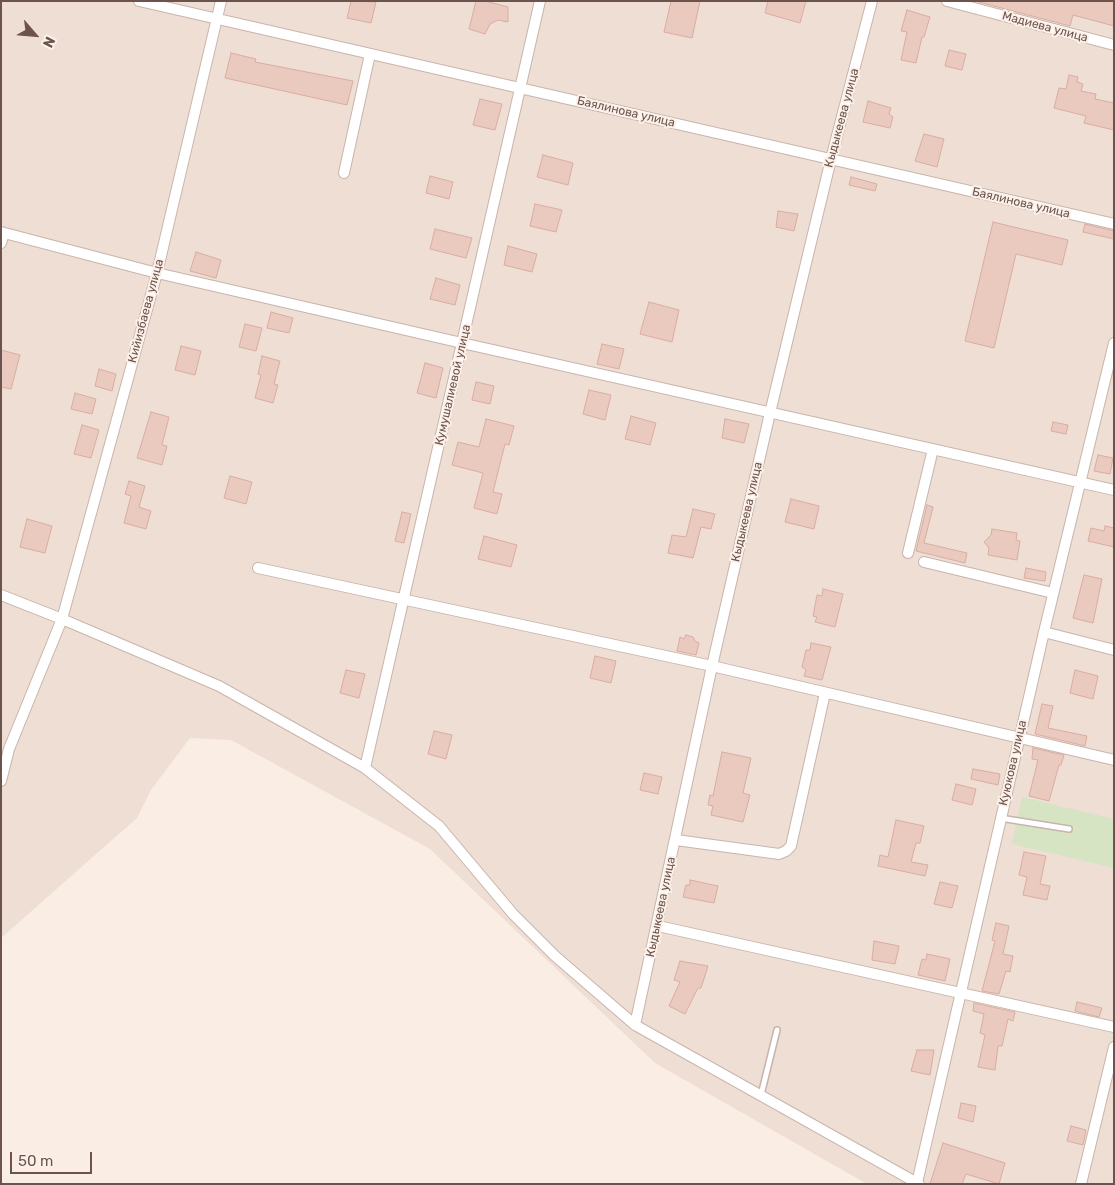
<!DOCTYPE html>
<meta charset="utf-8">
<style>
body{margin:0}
#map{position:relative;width:1115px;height:1185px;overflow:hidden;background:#f9ede4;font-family:Rubik,sans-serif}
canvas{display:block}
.frame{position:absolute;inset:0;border:2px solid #6d534d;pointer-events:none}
.north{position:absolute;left:10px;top:10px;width:50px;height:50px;-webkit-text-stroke:4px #fcf1e9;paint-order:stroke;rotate:117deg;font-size:14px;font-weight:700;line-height:20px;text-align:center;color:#6d534d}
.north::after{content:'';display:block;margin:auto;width:18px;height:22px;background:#6d534d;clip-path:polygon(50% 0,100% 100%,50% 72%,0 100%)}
.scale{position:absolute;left:10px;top:1152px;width:82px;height:22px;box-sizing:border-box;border:2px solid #6d534d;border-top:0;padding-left:6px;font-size:15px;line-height:18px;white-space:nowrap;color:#6d534d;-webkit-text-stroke:4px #fcf1e9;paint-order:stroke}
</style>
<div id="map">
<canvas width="1115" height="1185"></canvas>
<div class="frame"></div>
<div class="north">N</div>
<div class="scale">50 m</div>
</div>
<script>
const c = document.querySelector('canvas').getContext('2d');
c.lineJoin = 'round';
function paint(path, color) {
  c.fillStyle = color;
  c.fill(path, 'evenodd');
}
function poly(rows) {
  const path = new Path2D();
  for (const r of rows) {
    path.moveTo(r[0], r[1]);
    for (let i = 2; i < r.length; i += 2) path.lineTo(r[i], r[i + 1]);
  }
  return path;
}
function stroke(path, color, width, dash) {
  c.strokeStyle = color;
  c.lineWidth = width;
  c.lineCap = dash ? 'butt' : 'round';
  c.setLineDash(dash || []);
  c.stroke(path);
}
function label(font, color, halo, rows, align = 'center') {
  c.font = font + ' Rubik,sans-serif';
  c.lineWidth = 4;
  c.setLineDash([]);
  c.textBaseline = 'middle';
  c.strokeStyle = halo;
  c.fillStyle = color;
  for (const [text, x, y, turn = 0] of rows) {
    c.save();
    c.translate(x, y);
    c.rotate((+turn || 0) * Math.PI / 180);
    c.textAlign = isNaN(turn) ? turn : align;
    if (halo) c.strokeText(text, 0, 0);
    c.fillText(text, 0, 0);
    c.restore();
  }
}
paint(poly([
 [1,1,1114,1,1114,1184,867,1184,655,1063,430,849,231,740,190,738,151,790,137,818,1,938]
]), '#efded3');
paint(poly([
 [1022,797,1114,819,1114,868,1012,844]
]), '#d7e4c4');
const building = poly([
 [351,1,376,2,371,23,347,18,351,1],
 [476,1,485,1,508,7,508,22,498,20,490,24,485,34,469,29,476,1],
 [671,1,700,1,692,38,664,32,671,1],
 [768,1,806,1,800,23,765,13,768,1],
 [975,1,1114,1,1114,26,1073,15,1070,26,975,1],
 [907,10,930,17,924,37,922,37,916,63,901,60,907,32,901,31,907,10],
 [949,50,966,54,962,70,945,66,949,50],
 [231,53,256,59,255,62,353,81,347,105,225,78,231,53],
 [1069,75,1078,77,1077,82,1083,84,1081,91,1096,94,1095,99,1114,103,1114,130,1084,123,1086,116,1054,108,1059,88,1066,89,1069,75],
 [480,99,502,104,495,130,473,125,480,99],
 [868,101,891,108,889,114,893,117,890,128,863,122,868,101],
 [924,134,944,139,937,167,915,161,924,134],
 [543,155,573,163,568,185,537,177,543,155],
 [430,176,453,182,449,199,426,193,430,176],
 [851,177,877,184,875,191,849,185,851,177],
 [535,204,562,210,556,232,530,226,535,204],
 [778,211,798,214,794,231,776,227,778,211],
 [993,222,1068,240,1062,265,1016,254,994,348,965,341,993,222],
 [1085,224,1114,231,1114,239,1083,232,1085,224],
 [435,229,472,238,466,258,430,249,435,229],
 [508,246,537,254,532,272,504,265,508,246],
 [196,252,221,260,216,278,190,271,196,252],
 [436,278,460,285,455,305,430,299,436,278],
 [649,302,679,310,672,342,640,334,649,302],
 [271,312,293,318,289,333,267,328,271,312],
 [245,324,262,328,256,351,239,347,245,324],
 [602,344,624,349,619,369,597,364,602,344],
 [181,346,201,351,195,375,175,370,181,346],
 [1,350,20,355,11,389,1,387,1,350],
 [262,356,280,361,274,384,278,385,273,403,255,398,261,375,258,374,262,356],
 [425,363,443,368,436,398,417,393,425,363],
 [99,369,116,374,112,391,95,386,99,369],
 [476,382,494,386,490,404,472,400,476,382],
 [589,390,611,395,605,420,583,414,589,390],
 [75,393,96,399,92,414,71,409,75,393],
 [151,412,169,417,162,445,167,446,162,465,137,458,151,412],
 [631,416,656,423,650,445,625,439,631,416],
 [486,419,514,426,509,445,505,444,493,492,502,494,497,514,474,508,483,473,452,465,458,442,479,447,486,419],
 [725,419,749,424,744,443,722,438,725,419],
 [1053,422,1068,425,1066,434,1051,431,1053,422],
 [82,425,99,430,91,458,74,454,82,425],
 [1098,455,1113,458,1110,474,1094,471,1098,455],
 [230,476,252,482,246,504,224,498,230,476],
 [129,481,145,486,139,507,151,511,146,529,124,523,131,496,125,494,129,481],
 [791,499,819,506,814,529,785,522,791,499],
 [927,505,933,507,924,543,967,553,965,563,916,551,927,505],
 [693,509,715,514,711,529,701,527,693,558,668,553,672,535,686,537,693,509],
 [402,512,411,514,404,543,395,541,402,512],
 [27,519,52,526,45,553,20,547,27,519],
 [1105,526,1114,528,1114,547,1088,541,1091,528,1104,531,1105,526],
 [992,529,1017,533,1016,540,1020,541,1017,560,988,555,989,548,984,542,991,535,992,529],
 [484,536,517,545,511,567,478,559,484,536],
 [1026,568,1046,572,1045,581,1024,578,1026,568],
 [1084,575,1102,579,1093,623,1073,618,1084,575],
 [823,589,843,594,835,627,815,622,817,617,813,616,817,595,822,596,823,589],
 [686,635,693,637,695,641,699,643,696,655,677,651,680,637,684,639,686,635],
 [811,643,831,647,822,680,804,676,806,670,802,667,806,650,810,650,811,643],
 [595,656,616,661,611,683,590,678,595,656],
 [346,670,365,674,359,698,340,693,346,670],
 [1075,670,1098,676,1093,699,1070,693,1075,670],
 [1042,704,1053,706,1048,728,1087,736,1085,746,1035,734,1042,704],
 [434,731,452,735,446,759,428,754,434,731],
 [1033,748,1064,755,1061,765,1059,765,1049,801,1029,796,1038,760,1032,759,1033,748],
 [722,752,751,758,743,793,750,795,743,822,711,815,713,806,708,805,710,795,713,796,722,752],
 [973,769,1000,774,998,785,971,779,973,769],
 [644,773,662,777,658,794,640,790,644,773],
 [956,784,976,789,972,805,952,800,956,784],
 [896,820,924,826,920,843,916,843,911,862,928,865,925,876,878,866,880,855,888,857,896,820],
 [1024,852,1046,856,1040,884,1050,886,1047,900,1023,895,1027,877,1019,875,1024,852],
 [690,880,718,886,714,903,683,897,686,885,690,885,690,880],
 [940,882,958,886,952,908,934,904,940,882],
 [996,923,1009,926,1003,954,1013,956,1010,972,1006,971,999,994,982,991,995,941,992,940,996,923],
 [874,941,899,946,895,964,872,960,874,941],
 [927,954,950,959,945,981,918,975,922,959,926,960,927,954],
 [680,961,708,966,701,988,698,988,685,1014,669,1006,680,982,674,980,680,961],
 [1077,1002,1102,1008,1099,1017,1075,1011,1077,1002],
 [974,1003,1015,1012,1013,1021,1008,1019,1002,1046,998,1046,995,1070,978,1067,985,1035,980,1033,984,1014,973,1011,974,1003],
 [917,1050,934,1050,930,1075,911,1071,917,1050],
 [961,1103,976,1106,973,1122,958,1118,961,1103],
 [1071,1126,1086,1130,1083,1145,1067,1141,1071,1126],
 [943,1143,1005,1163,999,1184,966,1174,962,1184,930,1184,943,1143]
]);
paint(building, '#eac9bf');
stroke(building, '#daada2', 1);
const lane = poly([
 [1000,818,1069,829],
 [761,1095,777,1030]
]);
const street = poly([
 [139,1,1114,224],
 [947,1,1114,45],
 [344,173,370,54],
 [1,232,157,273,462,343,1114,490],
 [1,243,4,233],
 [908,553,933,449],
 [924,562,1053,593],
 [258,568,712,666,1114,760],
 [1,595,62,619,219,686,365,768,439,826,513,914,555,956,635,1025,919,1184],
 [1044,632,1114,650],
 [365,768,540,1],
 [1,781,9,749,62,619,157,273,221,1],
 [676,840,779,854,786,851,791,846,825,693],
 [658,926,1114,1027],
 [635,1025,712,666,770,413,831,159,872,1],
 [917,1183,1044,632,1114,343],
 [1081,1184,1114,1047]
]);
stroke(lane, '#c8b4ac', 8);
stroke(street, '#c8b4ac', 12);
stroke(lane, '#fff', 5);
stroke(street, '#fff', 10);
label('12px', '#6d534d', '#fcf1e9', [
 ["Мадиева улица",1045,27,15],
 ["Баялинова улица",626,112,13],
 ["Кыдыкеева улица",842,118,-75],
 ["Баялинова улица",1021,203,13],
 ["Кийизбаева улица",146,311,-75],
 ["Кумушалиевой улица",453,385,-77],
 ["Кыдыкеева улица",747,512,-77],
 ["Куюкова улица",1013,763,-77],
 ["Кыдыкеева улица",661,907,-78]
]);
</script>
